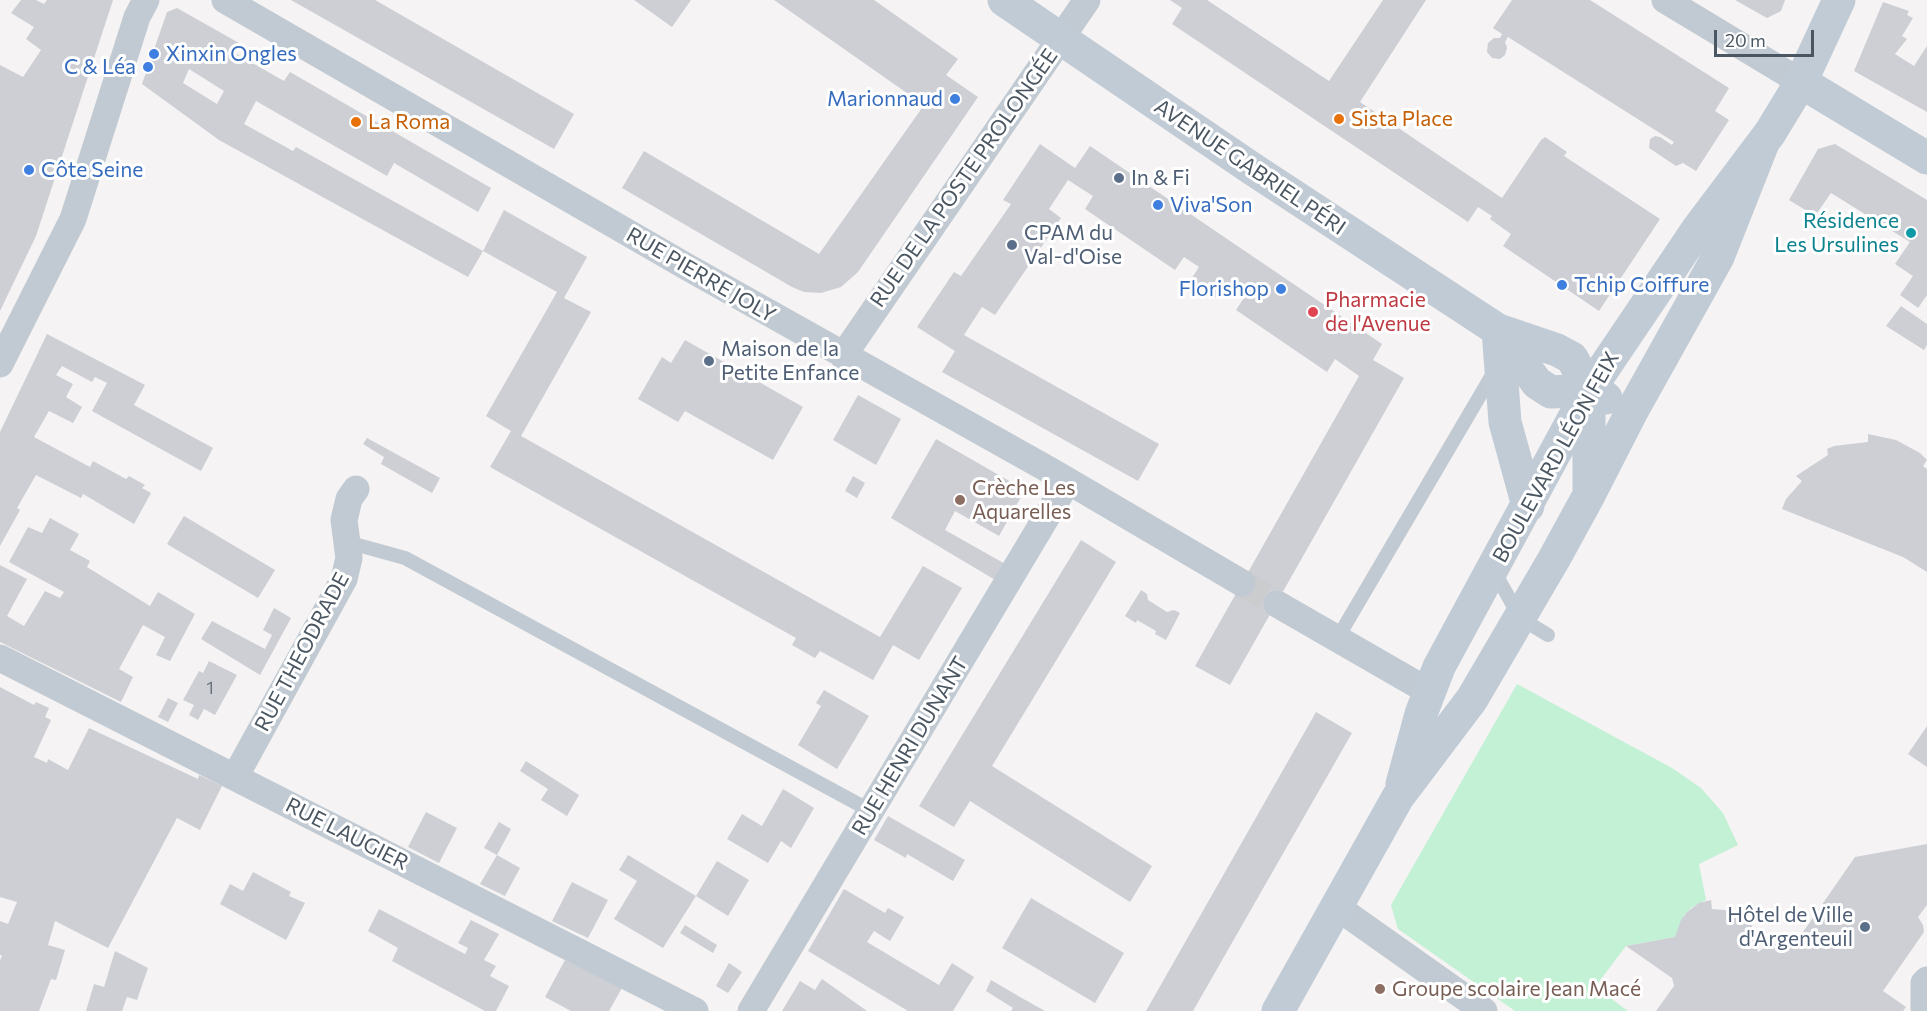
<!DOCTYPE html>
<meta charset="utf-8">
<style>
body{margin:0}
#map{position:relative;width:1927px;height:1011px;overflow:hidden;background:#f5f3f3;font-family:Commissioner,sans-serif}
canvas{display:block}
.scale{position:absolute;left:1714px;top:30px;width:100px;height:27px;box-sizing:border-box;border:3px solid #4a5661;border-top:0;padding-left:8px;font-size:18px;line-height:21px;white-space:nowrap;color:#4a5661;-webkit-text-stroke:4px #fff;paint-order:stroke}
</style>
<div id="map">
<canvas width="1927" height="1011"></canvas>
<div class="scale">20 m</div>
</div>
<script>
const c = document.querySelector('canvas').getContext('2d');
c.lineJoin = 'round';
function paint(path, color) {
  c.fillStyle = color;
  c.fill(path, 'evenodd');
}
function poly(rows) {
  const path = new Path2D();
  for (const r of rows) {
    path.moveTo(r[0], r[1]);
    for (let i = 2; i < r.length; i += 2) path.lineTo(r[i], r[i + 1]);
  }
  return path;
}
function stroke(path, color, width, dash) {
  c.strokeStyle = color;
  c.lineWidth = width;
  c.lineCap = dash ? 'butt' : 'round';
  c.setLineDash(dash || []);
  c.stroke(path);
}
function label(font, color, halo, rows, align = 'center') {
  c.font = font + ' Commissioner,sans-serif';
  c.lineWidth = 6;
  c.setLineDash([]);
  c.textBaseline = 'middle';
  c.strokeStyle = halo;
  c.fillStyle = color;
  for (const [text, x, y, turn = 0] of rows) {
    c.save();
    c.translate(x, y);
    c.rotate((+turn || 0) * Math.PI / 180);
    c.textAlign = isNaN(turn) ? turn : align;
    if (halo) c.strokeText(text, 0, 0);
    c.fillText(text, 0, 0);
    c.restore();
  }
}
paint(poly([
 [1517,684,1672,768,1701,788,1723,813,1738,845,1699,864,1706,900,1691,908,1684,915,1675,937,1626,946,1595,987,1628,1011,1515,1011,1398,929,1391,905]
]), '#c3f1d5');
paint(poly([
 [21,0,36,0,44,4,47,0,113,0,36,236,0,311,0,65,23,77,41,50,26,39,34,27,11,13],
 [291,0,375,0,574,114,554,149],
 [634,0,691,0,672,27],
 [774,0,874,0,958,59,946,75,978,97,858,272,841,287,821,293,804,292,792,287,622,188,644,151,819,254,924,105],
 [1170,0,1207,0,1329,81,1383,0,1426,0,1360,102,1502,198,1541,140,1545,137,1567,152,1564,156,1660,219,1599,311,1503,246,1511,234,1490,219,1492,216,1478,207,1468,222,1172,24,1182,8],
 [1512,0,1590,0,1729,88,1715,111,1729,120,1696,171,1683,163,1676,166,1649,148,1650,139,1655,136,1660,137,1672,145,1674,142,1508,37,1505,42,1507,48,1505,55,1500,59,1492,58,1487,52,1488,43,1494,38,1500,38,1502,34,1493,28],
 [1735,0,1785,0,1781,11,1767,18],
 [1883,2,1909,11,1907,15,1913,18,1902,36,1907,39,1895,54,1914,66,1927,46,1927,112,1854,71],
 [177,8,239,43,233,52,284,81,290,72,491,188,478,212,394,163,387,176,256,101,244,124,293,151,296,147,483,251,504,210,587,257,564,298,591,312,521,436,880,637,923,566,962,588,919,660,893,645,873,680,820,651,815,658,792,645,796,638,490,467,511,431,486,416,557,292,483,251,468,277,219,140,142,84,167,12],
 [189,69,224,91,217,104,183,83],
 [1040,144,1075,168,1090,146,1382,344,1373,360,1404,378,1230,685,1195,666,1359,376,1335,359,1327,372,1236,310,1244,298,1224,284,1215,298,1190,281,1199,267,1184,257,1175,270,1085,209,1093,196,1068,180,1049,209,1061,218,995,315,982,307,964,335,1159,444,1138,481,942,372,955,351,917,327,954,272,961,276,1011,204,1003,200],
 [1835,144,1927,200,1927,295,1918,308,1900,295,1913,276,1895,264,1910,242,1831,193,1815,216,1789,200,1818,149],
 [1901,306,1927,324,1927,345,1924,350,1886,326],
 [47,334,145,385,134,405,213,448,201,471,179,459,92,411,107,383,95,377,92,382,62,366,56,375,73,384,66,397,82,407,73,423,49,411,34,437,90,467,93,461,126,479,129,476,145,485,142,488,151,493,134,524,83,494,81,498,36,475,17,508,20,510,0,546,0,432],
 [685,340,803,407,773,460,685,411,678,422,638,399,662,357,671,363],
 [858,395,901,419,876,465,833,440],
 [1868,434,1896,440,1920,453,1927,460,1923,466,1927,469,1927,572,1903,557,1782,509,1786,499,1802,481,1796,476,1828,455,1827,449,1834,446,1868,442],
 [367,438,440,478,432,493,381,464,384,457,363,444],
 [936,439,1025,490,999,536,955,511,945,530,1007,565,997,581,891,518],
 [853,476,865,483,857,498,845,491],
 [184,516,275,570,258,598,167,544],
 [50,518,79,534,70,550,90,561,87,567,150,606,158,592,195,614,170,661,156,655,165,637,143,625,119,669,133,677,121,702,0,642,0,565,27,579,7,616,24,626,45,591,60,598,64,592,9,562,28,527,42,533],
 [1081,540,1116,562,992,766,1152,866,1130,902,970,801,954,827,919,806],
 [1141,590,1147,594,1148,600,1167,612,1174,610,1180,613,1166,640,1155,634,1156,631,1137,620,1136,623,1125,616],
 [274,608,291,618,260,675,201,639,212,621,265,649,272,635,263,630],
 [209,661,237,675,215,715,204,709,198,720,189,715,194,705,183,700,199,671,203,673],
 [0,687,34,705,36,702,49,708,45,717,51,720,34,757,47,763,48,759,68,770,89,728,198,779,199,775,222,786,200,830,177,818,108,948,55,921,48,945,65,950,56,980,51,979,39,1011,0,1011,0,961,2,955,0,955,0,921,8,924,17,902,0,897],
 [824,690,869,716,837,769,798,745,821,706,816,703],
 [168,698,178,703,168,722,158,717],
 [1316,712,1352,733,1193,1011,1146,1011],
 [1927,726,1927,767,1908,754],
 [526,761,579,795,567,816,541,800,548,789,520,771],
 [783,789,814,808,791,848,781,841,768,863,727,839,742,814,762,826],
 [426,812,457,828,439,863,408,847],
 [888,816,965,860,953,881,907,854,906,858,874,840],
 [499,822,511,829,497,855,520,868,505,896,480,884,497,855,484,848],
 [1927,844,1927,905,1918,917,1923,925,1924,932,1883,991,1906,1007,1903,1011,1656,1011,1674,986,1672,978,1626,946,1675,937,1681,920,1687,912,1699,903,1711,900,1712,909,1725,910,1738,919,1747,915,1754,931,1758,952,1767,946,1779,944,1794,945,1855,857],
 [628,855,696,896,663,948,614,919,637,881,619,870],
 [717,861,749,880,728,916,696,896],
 [253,872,291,892,289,896,305,903,286,940,220,904,230,884,243,891],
 [572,882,608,900,588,938,552,921],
 [844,889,885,913,888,908,904,917,890,941,874,931,867,942,939,985,952,963,974,977,953,1011,908,1011,808,951],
 [1031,898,1124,953,1095,1003,1002,948],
 [379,909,465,954,468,948,458,943,471,920,499,934,484,960,496,966,490,976,509,986,496,1011,485,1011,392,961,398,948,368,931],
 [685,925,717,945,713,953,680,933],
 [115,951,148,968,137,1000,127,997,122,1011,86,1011,94,984,104,987],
 [565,960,622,988,609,1011,571,1011,545,997],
 [729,963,742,972,728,993,716,986],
 [822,979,867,1011,782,1011,800,981,815,990],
 [991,980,1020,997,1045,1011,1011,1011,1013,1008,986,991]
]), '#cdcfd5');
stroke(poly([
 [1242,583,1277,604]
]), '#caccce', 27, [27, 14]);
stroke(poly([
 [347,542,405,558,871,811],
 [1493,569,1520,618,1548,635],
 [1337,639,1495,370]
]), '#c1cad2', 14);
stroke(poly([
 [225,0,689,268,1051,471,1242,583],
 [1665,0,1801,82],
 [843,356,1087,0],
 [0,364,73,219,137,17,146,0],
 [1277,604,1428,691],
 [0,658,695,1011],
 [235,777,344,579,349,558,344,520,349,499,356,489],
 [1337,907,1484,1011],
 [751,1011,1068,481],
 [1927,1011,1924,1008,1924,983,1927,980]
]), '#c1cad2', 27);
stroke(poly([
 [1004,0,1254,170,1498,330,1557,350,1572,358,1589,390,1589,489],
 [1801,82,1927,158],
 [1498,330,1505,422,1528,506],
 [1498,330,1537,383,1551,392,1589,390,1606,398],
 [1402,784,1421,714,1439,667,1589,390,1697,230,1770,133,1801,82,1839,0],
 [1278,1011,1398,797,1472,699,1554,559,1589,495,1632,411,1718,257,1763,143]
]), '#c1cbd6', 33);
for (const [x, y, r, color] of [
 [154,54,6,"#3f7fe0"],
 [148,67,6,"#3f7fe0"],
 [955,99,6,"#3f7fe0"],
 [1339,119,6,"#e8710a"],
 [356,122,6,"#e8710a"],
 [29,170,6,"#3f7fe0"],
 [1119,178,6,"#5c6f8a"],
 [1158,205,6,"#3f7fe0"],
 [1911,233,6,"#0f9aa8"],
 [1012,245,6,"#5c6f8a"],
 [1562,285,6,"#3f7fe0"],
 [1281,289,6,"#3f7fe0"],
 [1313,312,6,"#e0444e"],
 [709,361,6,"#5c6f8a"],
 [960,500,6,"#8d6e63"],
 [1865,927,6,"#5c6f8a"],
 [1380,989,6,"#8d6e63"]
]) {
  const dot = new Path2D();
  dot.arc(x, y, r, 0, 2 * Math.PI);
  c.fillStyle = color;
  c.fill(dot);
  stroke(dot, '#fff', 2);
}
label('18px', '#6b747e', null, [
 ["1",210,688]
]);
label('21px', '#366cbe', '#fff', [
 ["Xinxin Ongles",166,54],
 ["C & Léa",136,67,"right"],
 ["Marionnaud",943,99,"right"],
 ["Côte Seine",41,170],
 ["Viva'Son",1170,205],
 ["Tchip Coiffure",1574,285],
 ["Florishop",1269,289,"right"]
], 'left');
label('21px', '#c56008', '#fff', [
 ["Sista Place",1351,119],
 ["La Roma",368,122]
], 'left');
label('21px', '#4a5661', '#fff', [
 ["AVENUE GABRIEL PÉRI",1250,167,34],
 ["RUE DE LA POSTE PROLONGÉE",964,178,-55],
 ["RUE PIERRE JOLY",701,275,30],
 ["BOULEVARD LÉON FEIX",1556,457,-61],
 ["RUE THEODRADE",302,652,-62],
 ["RUE HENRI DUNANT",910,746,-59],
 ["RUE LAUGIER",347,834,27]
]);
label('21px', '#4e5e75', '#fff', [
 ["In & Fi",1131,178],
 ["CPAM du",1024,233],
 ["Val-d'Oise",1024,257],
 ["Maison de la",721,349],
 ["Petite Enfance",721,373],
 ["Hôtel de Ville",1853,915,"right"],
 ["d'Argenteuil",1853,939,"right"]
], 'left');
label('21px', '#0d838f', '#fff', [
 ["Résidence",1899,221],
 ["Les Ursulines",1899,245]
], 'right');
label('21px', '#be3a42', '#fff', [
 ["Pharmacie",1325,300],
 ["de l'Avenue",1325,324]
], 'left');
label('21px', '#785e54', '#fff', [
 ["Crèche Les",972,488],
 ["Aquarelles",972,512],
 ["Groupe scolaire Jean Macé",1392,989]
], 'left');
</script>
